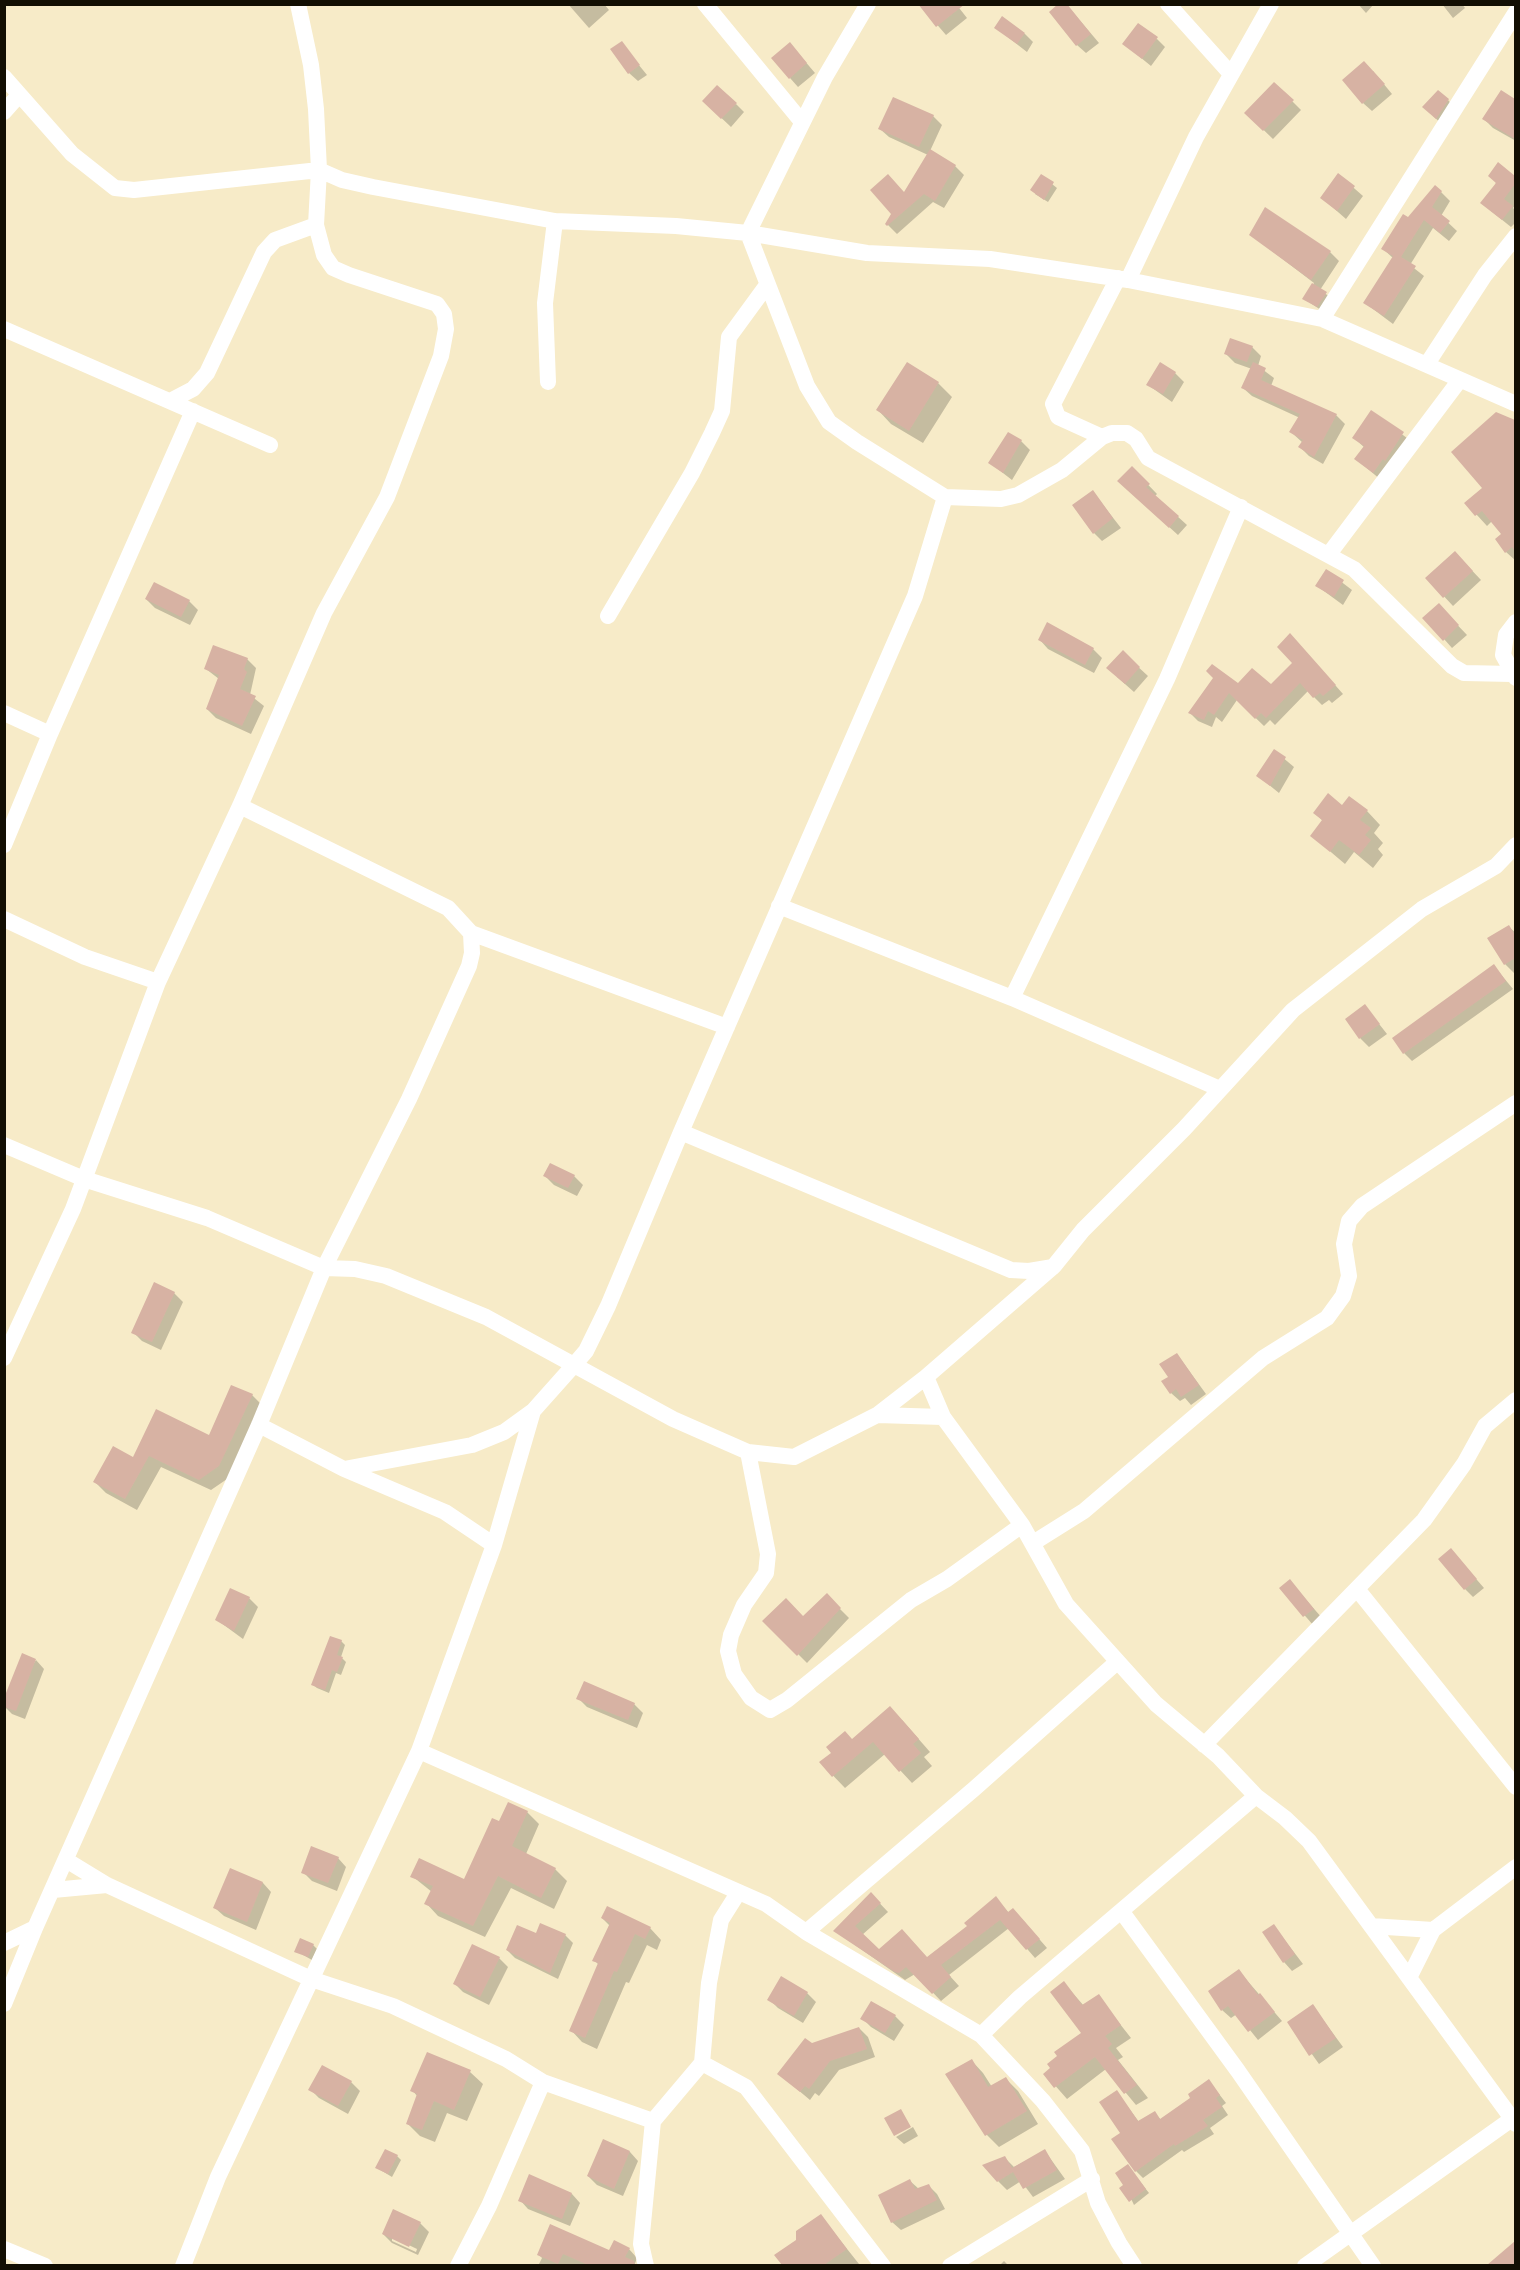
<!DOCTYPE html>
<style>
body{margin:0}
#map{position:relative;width:1520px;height:2270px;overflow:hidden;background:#f7ebc8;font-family:"Exo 2",sans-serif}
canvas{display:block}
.frame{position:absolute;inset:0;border:6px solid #120e03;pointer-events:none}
</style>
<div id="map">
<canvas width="1520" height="2270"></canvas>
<div class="frame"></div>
</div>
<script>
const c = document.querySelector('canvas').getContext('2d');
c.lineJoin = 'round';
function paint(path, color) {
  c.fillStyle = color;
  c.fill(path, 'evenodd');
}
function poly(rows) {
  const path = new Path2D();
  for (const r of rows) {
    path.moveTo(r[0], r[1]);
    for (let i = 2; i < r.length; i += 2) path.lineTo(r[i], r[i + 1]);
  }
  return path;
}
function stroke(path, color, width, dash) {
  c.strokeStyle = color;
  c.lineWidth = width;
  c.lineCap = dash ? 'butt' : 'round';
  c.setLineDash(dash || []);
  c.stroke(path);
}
paint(poly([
 [568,4,604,4,609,10,589,28],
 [956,4,967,18,946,35,921,6],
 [1358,4,1374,4,1366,13],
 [1442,4,1462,4,1465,8,1453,18],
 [1072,11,1099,43,1086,53,1077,45],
 [996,28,1025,34,1033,42,1027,52],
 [1157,39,1165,47,1151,66,1124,44],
 [621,43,647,75,638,81,629,73],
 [798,53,815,73,798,87,790,78],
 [1373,71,1392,94,1372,111,1363,103],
 [1275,84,1301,110,1273,139,1246,113],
 [1501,92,1516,101,1516,141,1493,128,1484,119],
 [1448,100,1456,109,1445,127,1433,116],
 [736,104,744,112,731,127,713,110],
 [933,116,942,125,930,151,955,166,964,175,944,208,933,202,897,234,887,224,928,155,889,137,880,129],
 [1499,164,1516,178,1516,204,1513,208,1516,211,1516,222,1511,227,1491,211],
 [1339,175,1363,196,1346,219,1322,198],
 [1042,176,1057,188,1048,202,1035,194],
 [1441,192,1450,201,1441,216,1457,231,1449,241,1433,228,1410,265,1424,276,1393,324,1365,303,1393,258,1383,249],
 [1251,235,1330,252,1339,261,1320,290,1330,297,1321,310,1304,299,1314,283],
 [1252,347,1261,356,1258,366,1274,378,1271,386,1336,415,1345,424,1323,464,1309,456,1300,447,1303,443,1291,432,1300,418,1252,396,1243,388,1252,369,1235,363,1226,354],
 [907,364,938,383,952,397,923,443,891,424,878,410],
 [1175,373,1184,382,1172,402,1148,385],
 [1372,412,1411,441,1381,480,1356,459,1365,448,1354,438],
 [1496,414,1516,422,1516,561,1506,552,1503,534,1492,521,1487,526,1466,503,1484,488],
 [1021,441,1030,450,1012,480,990,463],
 [1132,468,1157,494,1155,496,1187,525,1178,535,1127,489],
 [1093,492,1121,528,1102,541,1094,533],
 [1464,562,1481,580,1453,606,1427,578],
 [1327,571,1352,590,1343,605,1317,586],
 [146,599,189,601,198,610,190,625,155,608],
 [1447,614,1467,635,1452,648,1444,639],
 [1040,640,1093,649,1102,658,1094,673,1048,649],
 [1298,643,1343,694,1332,703,1329,700,1322,705,1308,691,1275,725,1270,720,1264,726,1237,700,1222,722,1216,717,1212,727,1198,721,1190,713,1238,685,1271,686,1294,663],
 [1123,653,1148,676,1134,692,1117,677],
 [247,659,256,668,250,695,264,706,251,734,216,718,207,709,219,679,206,669],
 [1275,751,1294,767,1279,793,1258,776],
 [1367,811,1380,825,1374,833,1383,843,1378,849,1383,855,1373,868,1354,852,1345,864,1312,836,1323,821,1315,813],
 [1509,927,1516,933,1514,973,1505,964],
 [1494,966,1513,989,1412,1061,1404,1053],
 [1365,1006,1387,1034,1369,1047,1360,1038],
 [545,1176,574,1176,583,1185,577,1196,554,1185],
 [174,1293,183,1302,161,1350,142,1341,133,1332],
 [1177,1354,1206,1394,1191,1405,1185,1398,1180,1401,1171,1393,1170,1377],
 [252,1395,264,1407,230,1477,211,1490,161,1467,137,1510,106,1493,95,1482,134,1459,210,1437],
 [1451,1550,1484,1588,1473,1597,1465,1589],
 [1281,1588,1296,1588,1322,1618,1313,1625],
 [827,1596,849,1618,807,1663,765,1621,803,1618],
 [249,1598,258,1607,243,1639,217,1620],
 [341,1641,345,1645,341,1657,346,1662,341,1675,336,1673,329,1693,317,1688,313,1685],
 [36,1660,44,1669,25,1719,12,1714,4,1706],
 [578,1698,634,1704,643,1713,637,1728,587,1707],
 [902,1720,930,1752,924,1757,932,1766,912,1783,885,1754,845,1788,821,1763],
 [527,1812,539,1824,526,1854,555,1869,567,1881,554,1909,511,1888,485,1937,438,1916,426,1903,432,1892,412,1876,465,1881,500,1823],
 [338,1858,346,1867,337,1891,312,1881,303,1872],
 [231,1870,263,1883,271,1892,256,1930,224,1916,215,1908],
 [871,1894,888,1912,862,1935,879,1951,927,1959,969,1926,996,1898,1009,1913,1021,1918,1047,1948,1035,1958,1009,1928,949,1975,959,1986,941,2001,915,1974,905,1980,835,1931],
 [602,1918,650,1928,661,1940,657,1950,647,1945,629,1983,626,1982,597,2049,582,2042,571,2030,599,1965,594,1960,610,1926],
 [1274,1926,1303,1964,1292,1971,1284,1962],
 [537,1935,565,1935,573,1943,558,1979,515,1958,507,1950],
 [313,1945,317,1949,312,1960,296,1951],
 [499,1958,508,1967,489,2005,463,1992,455,1984],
 [1239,1971,1282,2021,1258,2040,1237,2014,1231,2018,1222,2010],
 [1064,1983,1084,2006,1098,1996,1131,2038,1116,2048,1123,2057,1118,2060,1148,2098,1136,2105,1106,2069,1067,2099,1045,2074,1083,2033],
 [807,1993,816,2002,803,2023,778,2008,769,1999],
 [1313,2006,1343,2047,1319,2064,1289,2022],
 [895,2016,904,2025,894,2041,871,2027,862,2018],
 [859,2028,868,2037,875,2057,839,2070,819,2096,815,2093,810,2100,779,2074,812,2045],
 [972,2061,983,2073,992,2087,1006,2079,1018,2091,1038,2124,999,2147,987,2135,947,2075],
 [470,2072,483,2084,467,2121,447,2113,435,2142,420,2136,407,2123,418,2097,412,2090],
 [1209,2081,1226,2103,1222,2106,1228,2115,1210,2128,1214,2134,1184,2152,1182,2150,1143,2178,1136,2171,1122,2133,1117,2092,1139,2122,1155,2113,1161,2120,1192,2099],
 [351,2082,360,2091,348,2114,319,2098,310,2089],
 [913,2127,918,2136,904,2144,896,2137],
 [604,2141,630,2152,638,2161,623,2196,597,2185,588,2176],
 [1045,2151,1065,2179,1033,2197,1021,2181,1007,2190,998,2181,1005,2158,1014,2167],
 [397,2156,401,2160,392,2177,377,2168],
 [1131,2170,1149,2193,1134,2205,1125,2186],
 [910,2181,919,2189,928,2185,937,2194,945,2209,901,2230,892,2222],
 [572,2194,580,2203,570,2226,528,2209,520,2200],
 [821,2216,859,2264,784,2266,776,2255,797,2241],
 [420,2223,429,2232,418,2255,392,2243,383,2234],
 [392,2237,417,2249,416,2252,392,2241],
 [1516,2243,1516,2266,1500,2266,1495,2260],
 [629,2249,637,2258,634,2266,538,2266,542,2258,538,2254],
 [1004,2261,1009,2266,999,2266]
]), '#0003');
paint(poly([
 [918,4,965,4,936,27],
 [1058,4,1067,4,1091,34,1076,46,1049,12],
 [1002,16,1025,33,1017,44,994,28],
 [1138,23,1158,37,1142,59,1122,44],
 [622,41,640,65,628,74,610,49],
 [790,42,807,63,789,79,771,58],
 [1364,61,1385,84,1362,104,1342,80],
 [1274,82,1294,100,1263,131,1244,113],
 [717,85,737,103,721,119,702,101],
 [1438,90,1449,99,1436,119,1422,107],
 [1501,90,1515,99,1515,139,1482,119],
 [893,97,934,115,919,147,878,129],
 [930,149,956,165,935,201,924,194,887,226,885,224,891,214,870,190,888,174,904,192],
 [1498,162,1515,176,1515,184,1504,199,1513,206,1502,220,1480,203,1496,183,1488,176],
 [1338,173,1355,186,1337,211,1320,198],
 [1041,174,1054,182,1044,200,1030,190],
 [1435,185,1442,191,1432,207,1450,221,1440,233,1424,220,1401,257,1416,266,1384,316,1363,303,1393,256,1381,249,1403,214,1408,217],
 [1265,207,1331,251,1311,280,1249,235],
 [1312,283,1327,292,1317,307,1302,299],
 [1230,338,1253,346,1247,362,1224,354],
 [907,362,939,382,909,431,876,410],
 [1160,362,1176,372,1163,394,1146,385],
 [1253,362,1266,368,1261,380,1337,414,1314,457,1298,447,1303,440,1289,432,1300,414,1241,388],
 [1371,410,1404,432,1385,461,1383,459,1373,473,1354,459,1364,446,1352,438],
 [1496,412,1515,420,1515,551,1512,547,1505,553,1495,539,1501,534,1482,511,1475,516,1464,503,1482,488,1451,452],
 [1008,432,1022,440,1003,473,988,463],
 [1132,466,1150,484,1146,487,1179,516,1169,528,1117,481],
 [1093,490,1113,518,1093,534,1072,505],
 [1455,551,1473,571,1443,598,1425,578],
 [1326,569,1344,580,1334,597,1315,586],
 [154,582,190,600,181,617,145,599],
 [1439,603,1459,625,1443,641,1422,618],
 [1047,622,1094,648,1085,665,1038,640],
 [1290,633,1336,685,1323,696,1320,693,1313,698,1300,683,1266,718,1261,713,1255,719,1229,693,1214,715,1208,711,1204,720,1188,713,1213,678,1206,671,1212,664,1238,683,1252,668,1271,684,1292,663,1277,647],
 [213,645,248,658,244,669,247,672,240,689,256,696,242,726,206,709,219,675,204,669],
 [1123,650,1140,667,1125,684,1106,668],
 [1274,749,1286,757,1270,786,1256,776],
 [1328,793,1342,805,1349,796,1368,810,1360,820,1371,828,1365,835,1371,840,1359,855,1339,840,1330,852,1310,836,1322,820,1313,813],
 [1509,925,1515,935,1515,958,1504,965,1487,938],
 [1494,964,1506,981,1403,1054,1392,1038],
 [1365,1004,1380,1024,1359,1039,1345,1019],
 [550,1163,575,1175,568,1188,543,1176],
 [154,1282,175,1292,152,1342,131,1333],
 [1177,1353,1199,1385,1181,1397,1176,1389,1170,1394,1161,1381,1168,1377,1159,1364],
 [231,1385,253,1394,219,1466,199,1480,149,1456,125,1499,93,1482,113,1446,133,1457,156,1409,209,1435],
 [1451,1548,1477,1579,1464,1590,1438,1559],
 [1290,1579,1314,1609,1303,1617,1279,1588],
 [230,1588,250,1597,234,1631,215,1620],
 [827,1593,841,1608,797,1656,762,1621,786,1598,803,1616],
 [330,1636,342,1640,337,1655,343,1657,337,1672,332,1670,325,1690,311,1685],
 [22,1653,36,1659,16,1711,4,1707,4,1698],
 [584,1681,635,1703,628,1720,576,1699],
 [890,1706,919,1739,913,1744,921,1753,899,1772,873,1742,832,1777,819,1762,831,1753,826,1747,845,1731,852,1739],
 [508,1802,528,1811,512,1846,556,1868,541,1898,498,1876,473,1926,424,1904,433,1886,410,1877,419,1858,464,1879,492,1818,499,1821],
 [311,1846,339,1857,328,1883,301,1873],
 [230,1868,263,1882,247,1922,213,1908],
 [871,1892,881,1903,855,1926,879,1949,902,1929,927,1957,967,1926,964,1923,996,1896,1008,1912,1013,1908,1040,1939,1026,1950,1000,1920,941,1965,951,1977,932,1994,906,1967,899,1973,895,1972,833,1931],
 [607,1906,651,1927,645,1939,635,1934,617,1972,614,1971,585,2038,569,2031,598,1963,592,1961,610,1923,601,1918],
 [540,1923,566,1934,550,1973,506,1950,517,1925,536,1933],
 [1274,1924,1295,1954,1283,1963,1262,1932],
 [300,1938,314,1944,308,1957,294,1952],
 [472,1944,500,1957,480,1997,453,1984],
 [1239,1969,1258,1995,1260,1993,1275,2012,1248,2032,1228,2006,1221,2011,1208,1991],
 [781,1976,808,1992,794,2016,767,2000],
 [1064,1981,1082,2005,1099,1994,1121,2025,1105,2036,1112,2044,1108,2048,1137,2085,1124,2094,1095,2057,1054,2088,1043,2074,1050,2068,1047,2064,1057,2056,1054,2052,1081,2033,1050,1992],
 [871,2001,896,2015,885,2033,860,2019],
 [1313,2004,1336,2038,1309,2056,1287,2022],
 [859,2027,867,2049,830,2061,809,2089,805,2086,800,2092,777,2074,805,2038,812,2043],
 [427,2052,471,2070,454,2110,434,2101,422,2130,406,2124,417,2094,410,2091],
 [972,2059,988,2087,1006,2077,1027,2111,985,2136,945,2074],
 [322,2065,352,2081,338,2106,308,2090],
 [1209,2079,1220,2095,1216,2098,1222,2107,1203,2120,1208,2126,1175,2146,1174,2144,1135,2172,1111,2139,1120,2133,1099,2102,1117,2090,1138,2121,1155,2111,1160,2119,1190,2098,1188,2094],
 [901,2109,911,2127,894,2136,884,2118],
 [603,2139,630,2151,614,2189,587,2176],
 [385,2149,398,2155,388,2174,375,2168],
 [1045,2149,1057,2170,1023,2189,1013,2172,997,2182,982,2165,1005,2156,1012,2168],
 [1128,2164,1146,2189,1129,2202,1119,2188,1123,2185,1115,2173],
 [529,2174,572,2193,562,2219,518,2201],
 [910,2179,915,2189,929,2184,937,2200,891,2223,878,2195],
 [393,2209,421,2222,409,2247,382,2234],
 [821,2214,847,2249,824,2265,782,2265,774,2255,796,2240,796,2231],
 [550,2224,609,2250,614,2240,630,2248,625,2257,634,2261,635,2265,588,2265,563,2254,558,2264,537,2255],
 [1515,2241,1515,2265,1487,2265]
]), '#d7b2a3');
stroke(poly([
 [705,4,802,122],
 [1168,4,1230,73],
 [4,77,72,154,115,188,134,190,319,170,342,180,373,187,555,221,676,226,748,233,867,253,990,259,1128,280,1322,319,1516,404],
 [4,112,19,95],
 [1128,280,1196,137,1271,4],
 [1322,319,1516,12],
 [4,329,270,445],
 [1427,364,1485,275,1516,236],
 [548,382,545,303,555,221],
 [170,401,193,389,207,373,264,252,275,240,316,225],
 [1102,437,1058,417,1053,404,1118,278],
 [945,497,1001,499,1018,495,1062,470,1102,437,1112,433,1127,433,1136,439,1148,458,1354,569,1452,666,1464,673,1512,674],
 [1329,554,1459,381],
 [608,616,692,473,712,433,722,411,729,337,767,285],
 [1516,622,1506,635,1503,655,1516,678],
 [4,713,50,734],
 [4,845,50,734,193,411],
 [1516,845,1496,866,1422,909,1293,1010,1184,1129,1083,1230,1054,1266,926,1377,943,1417,1022,1525,1066,1604,1156,1704,1218,1756,1256,1796,1285,1818,1309,1841,1516,2124],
 [779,906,1012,998],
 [4,919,85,957,158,982],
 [471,933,727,1027],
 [1220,1089,1012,998,1167,679,1241,507],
 [681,1132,1011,1270,1029,1271,1053,1267],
 [4,1145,84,1179,207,1218,324,1268,409,1099,469,966,472,953,471,933,448,908,240,806],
 [4,1358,73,1209,158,982,240,806,324,613,387,497,441,356,446,329,444,314,437,304,349,275,333,268,324,255,316,225,319,170,316,109,311,65,298,4],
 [877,1415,943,1417],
 [259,1425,344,1469,472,1445,504,1432,533,1411,574,1365,673,1419,748,1452,794,1457,877,1415,926,1377],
 [748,1452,768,1554,766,1573,744,1605,731,1635,728,1651,734,1674,751,1698,770,1710,787,1700,911,1600,947,1579,1022,1525],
 [344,1469,445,1512,494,1545],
 [1033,1543,1084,1511,1263,1358,1327,1318,1343,1296,1349,1276,1344,1244,1349,1221,1362,1206,1516,1103],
 [1357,1589,1516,1787],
 [1204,1745,1424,1520,1464,1464,1485,1426,1516,1400],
 [419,1751,766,1904,806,1932,981,2035,1043,2101,1082,2151,1098,2203,1119,2243,1134,2266],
 [66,1860,107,1885,311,1979,393,2006,506,2059,543,2082,653,2121],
 [53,1890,107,1885],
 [1122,1912,1238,2071,1373,2266],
 [1371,1926,1433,1930],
 [806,1932,974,1789,1117,1662],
 [4,1943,35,1928],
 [1409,1978,1433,1930,1516,1867],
 [4,2004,35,1928,259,1425,324,1268,355,1269,386,1276,486,1317,574,1365,586,1351,608,1306,681,1132,915,596,945,497,857,442,829,422,807,386,748,233,825,77,868,4],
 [981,2035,1020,1997,1256,1796],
 [702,2063,746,2087,883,2266],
 [4,2249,45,2266],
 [183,2266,218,2177,419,1751,494,1545,533,1411],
 [458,2266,489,2206,543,2082],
 [646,2266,641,2244,653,2121,702,2063,709,1983,721,1920,738,1893],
 [950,2266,1092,2179],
 [1305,2266,1516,2116]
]), '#fff', 16);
</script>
